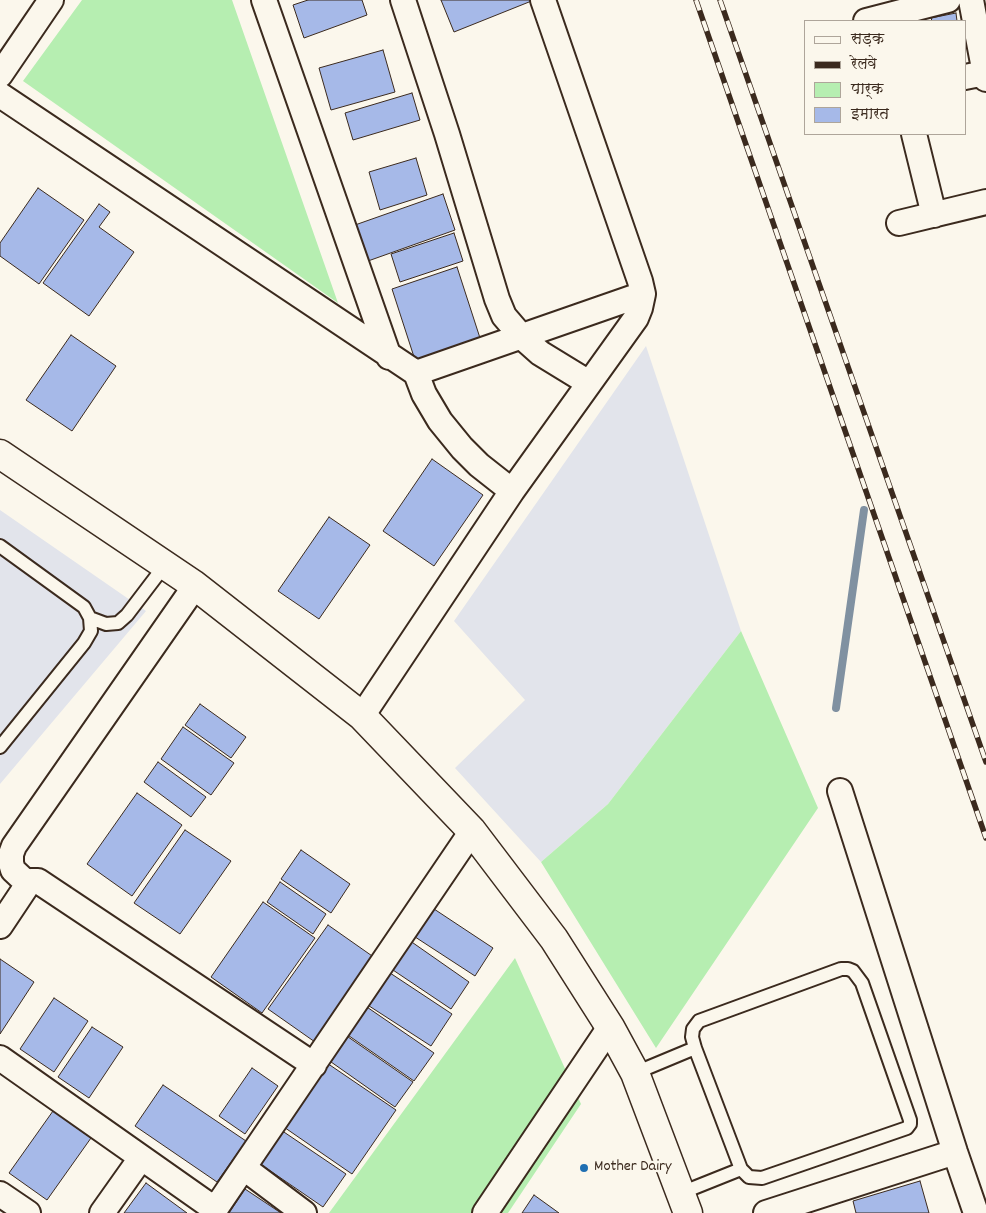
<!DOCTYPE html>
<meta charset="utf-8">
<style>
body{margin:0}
#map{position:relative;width:986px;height:1213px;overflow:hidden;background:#fbf7ec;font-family:Dekko,"Playpen Sans Deva",sans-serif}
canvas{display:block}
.legend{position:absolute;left:804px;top:20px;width:162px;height:115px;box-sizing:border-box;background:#fbf7ec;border:1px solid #aea59a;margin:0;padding:6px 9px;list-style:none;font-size:15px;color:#3b2a1e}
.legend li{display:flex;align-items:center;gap:10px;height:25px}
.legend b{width:25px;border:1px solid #aea59a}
</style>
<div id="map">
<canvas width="986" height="1213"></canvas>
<ul class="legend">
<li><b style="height:6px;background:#fbf7ec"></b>सड़क</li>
<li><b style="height:6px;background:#3b2a1e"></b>रेलवे</li>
<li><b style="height:14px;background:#b6eeb1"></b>पार्क</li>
<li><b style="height:14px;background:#a6b9e8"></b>इमारत</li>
</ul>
</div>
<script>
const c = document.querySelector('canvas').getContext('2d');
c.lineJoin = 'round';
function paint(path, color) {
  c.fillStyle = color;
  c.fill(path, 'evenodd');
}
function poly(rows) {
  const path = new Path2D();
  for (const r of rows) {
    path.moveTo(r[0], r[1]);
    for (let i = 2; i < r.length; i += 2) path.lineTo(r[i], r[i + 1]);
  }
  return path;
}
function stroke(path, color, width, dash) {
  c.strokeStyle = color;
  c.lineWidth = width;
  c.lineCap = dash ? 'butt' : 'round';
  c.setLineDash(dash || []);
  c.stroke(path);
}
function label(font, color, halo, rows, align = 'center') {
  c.font = font + ' Dekko,sans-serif';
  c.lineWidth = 4.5;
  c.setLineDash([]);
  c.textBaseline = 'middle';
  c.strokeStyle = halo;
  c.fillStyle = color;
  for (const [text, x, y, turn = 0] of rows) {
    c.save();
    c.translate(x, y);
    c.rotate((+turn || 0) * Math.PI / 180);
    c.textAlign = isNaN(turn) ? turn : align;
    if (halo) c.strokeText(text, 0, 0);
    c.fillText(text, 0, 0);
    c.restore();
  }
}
paint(poly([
 [646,346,741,631,608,804,541,862,455,768,525,700,454,621],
 [0,510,146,611,0,784]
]), '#e2e4eb');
paint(poly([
 [82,0,232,0,338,303,23,81],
 [741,631,818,808,656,1048,541,862,608,804],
 [515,958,581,1104,508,1213,329,1213]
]), '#b6eeb1');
stroke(poly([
 [836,708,864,510]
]), '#8091a1', 8);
const building = poly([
 [308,0,362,0,367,15,304,38,293,5,308,0],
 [441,0,534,0,454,32,441,0],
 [956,13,957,21,932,21,931,18,956,13],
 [383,50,395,92,331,110,319,68,383,50],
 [412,93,420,120,353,140,345,113,412,93],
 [416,158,427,195,380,210,369,172,416,158],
 [38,188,84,220,39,284,0,256,0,243,38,188],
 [443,194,455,230,368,261,355,225,443,194],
 [99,204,110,212,99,227,134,252,89,316,43,283,99,204],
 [454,233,463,261,400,282,391,254,454,233],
 [457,267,480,338,415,360,392,289,457,267],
 [71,335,116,366,72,431,26,400,71,335],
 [432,459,483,495,434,566,383,531,432,459],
 [329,517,370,545,319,619,278,591,329,517],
 [200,704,246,737,231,758,185,725,200,704],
 [183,727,234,763,211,795,161,759,183,727],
 [158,762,206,797,191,817,144,782,158,762],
 [137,793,182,825,132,896,87,864,137,793],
 [185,830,231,861,180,934,134,903,185,830],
 [301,850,350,884,331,913,281,879,301,850],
 [280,882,326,914,313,934,267,902,280,882],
 [263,902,315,938,262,1013,211,977,263,902],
 [428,905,493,948,475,976,409,933,428,905],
 [328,925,375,958,315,1042,268,1009,328,925],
 [406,938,469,982,451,1009,387,966,406,938],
 [0,959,34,982,0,1034,0,959],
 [384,969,452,1014,431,1046,363,1002,384,969],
 [54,998,88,1021,54,1072,20,1049,54,998],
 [361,1003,434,1053,414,1081,342,1031,361,1003],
 [92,1027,123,1047,89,1098,58,1077,92,1027],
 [341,1032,413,1082,395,1107,324,1057,341,1032],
 [321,1059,396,1110,352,1174,278,1123,321,1059],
 [252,1068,278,1086,245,1134,219,1116,252,1068],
 [163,1085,246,1141,217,1182,135,1126,163,1085],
 [53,1111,91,1138,47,1200,9,1173,53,1111],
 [275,1126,346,1174,323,1207,253,1159,275,1126],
 [920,1181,929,1213,856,1213,853,1201,920,1181],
 [146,1183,187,1213,124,1213,146,1183],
 [245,1189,281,1213,229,1213,245,1189],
 [534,1195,559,1213,522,1213,534,1195]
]);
paint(building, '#a6b9e8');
stroke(building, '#3b2a1e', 1);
const service = poly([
 [0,546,84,607,90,618,91,631,84,643,0,747],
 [90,618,106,624,118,623,127,615,165,565],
 [841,969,848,969,853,971,862,983,910,1120,910,1124,907,1128,762,1178,749,1177,741,1169,695,1048,692,1037,693,1029,699,1021,841,969],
 [635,1073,695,1048],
 [681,1193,741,1169]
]);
const minor = poly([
 [264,0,389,357],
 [403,0,447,134,497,299,504,316,522,337,540,353,589,383],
 [971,0,986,79],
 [866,21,948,0],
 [0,75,51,0],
 [965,77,985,73],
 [0,95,416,373,424,394,440,421,462,448,479,465,512,491],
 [914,134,934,215],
 [899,223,986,202],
 [416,373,643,294],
 [362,716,512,491,636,318,640,308,643,294,640,281,543,0],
 [840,791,955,1152,976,1213],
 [28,884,13,870,11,863,11,854,14,846,195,586],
 [0,926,28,884,31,881,38,881,314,1065],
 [0,1058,206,1203,213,1205,218,1205,472,831],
 [244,1168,304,1213],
 [0,1194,28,1213],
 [102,1213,141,1158],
 [485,1213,610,1027],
 [766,1213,955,1152]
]);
const tertiary = poly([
 [0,454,193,584,362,716,472,831,554,939,610,1027,635,1073,688,1213]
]);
stroke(service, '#3b2a1e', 16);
stroke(minor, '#3b2a1e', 28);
stroke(tertiary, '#3b2a1e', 31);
stroke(service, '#fbf7ec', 12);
stroke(minor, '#fbf7ec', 24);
stroke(tertiary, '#fbf7ec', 28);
const rail = poly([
 [696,0,986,838],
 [720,0,986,762]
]);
stroke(rail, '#3b2a1e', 5.5);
stroke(rail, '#fbf7ec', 4, [11]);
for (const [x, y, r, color] of [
 [584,1168,5,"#1f6fb2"]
]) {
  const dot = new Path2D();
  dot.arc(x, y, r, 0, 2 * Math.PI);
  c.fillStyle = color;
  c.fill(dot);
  stroke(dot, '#fbf7ec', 2);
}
label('16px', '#3b2a1e', '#fbf7ec', [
 ["Mother Dairy",594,1168]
], 'left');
</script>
